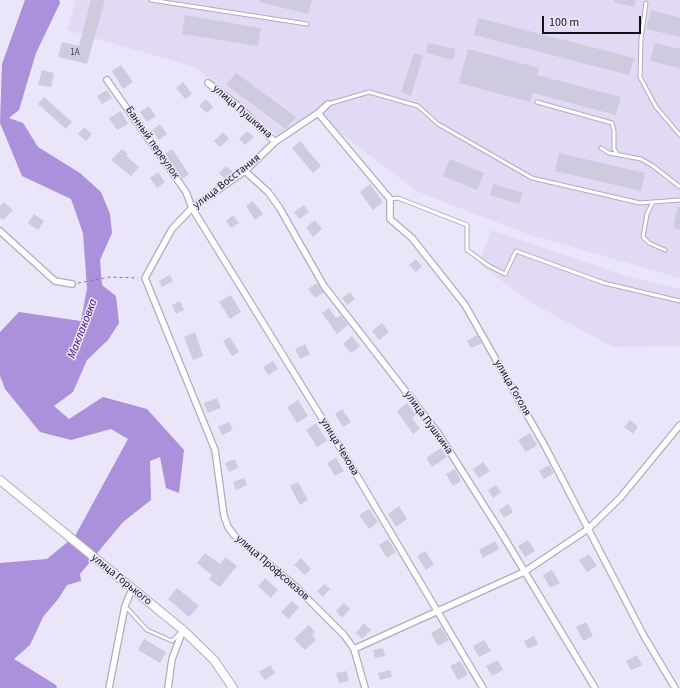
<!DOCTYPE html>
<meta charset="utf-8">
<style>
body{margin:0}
#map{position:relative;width:680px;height:688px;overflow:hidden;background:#ebe5f9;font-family:"Source Sans 3",sans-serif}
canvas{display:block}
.scale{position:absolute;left:542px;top:16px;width:99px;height:18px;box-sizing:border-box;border:2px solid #141218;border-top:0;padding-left:5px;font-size:12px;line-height:14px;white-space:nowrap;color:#141218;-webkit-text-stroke:3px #ebe5f9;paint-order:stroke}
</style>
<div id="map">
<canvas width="680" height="688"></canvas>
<div class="scale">100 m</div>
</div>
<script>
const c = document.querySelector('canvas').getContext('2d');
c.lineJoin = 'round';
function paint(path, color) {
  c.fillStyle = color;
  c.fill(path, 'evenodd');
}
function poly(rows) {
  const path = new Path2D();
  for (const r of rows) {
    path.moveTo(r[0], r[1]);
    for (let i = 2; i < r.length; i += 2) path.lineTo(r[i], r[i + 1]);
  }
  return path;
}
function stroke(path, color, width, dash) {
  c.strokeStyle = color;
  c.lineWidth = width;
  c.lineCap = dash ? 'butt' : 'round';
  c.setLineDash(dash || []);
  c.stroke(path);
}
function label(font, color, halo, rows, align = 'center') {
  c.font = font + ' "Source Sans 3",sans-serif';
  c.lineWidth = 3;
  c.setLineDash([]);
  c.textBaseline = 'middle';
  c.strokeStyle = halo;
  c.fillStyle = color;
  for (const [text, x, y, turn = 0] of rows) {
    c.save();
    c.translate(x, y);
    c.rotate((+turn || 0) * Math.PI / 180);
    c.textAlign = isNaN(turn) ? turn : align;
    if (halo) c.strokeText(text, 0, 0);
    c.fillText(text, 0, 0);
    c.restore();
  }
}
paint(poly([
 [76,0,680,0,680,278,530,235,418,192,319,117,279,137,195,67,67,30],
 [491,230,626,276,680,289,680,346,613,347,530,302,479,264]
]), '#e2daf5');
paint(poly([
 [25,0,59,0,60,3,36,53,19,110,9,118,23,123,38,147,80,173,101,192,110,214,112,233,100,260,102,285,116,296,119,323,108,340,87,360,73,392,54,406,69,419,103,397,147,409,184,450,179,493,166,488,160,457,150,461,151,500,123,522,80,574,81,581,67,585,59,598,43,617,30,645,14,659,56,685,57,688,0,688,0,563,47,559,75,536,128,439,111,429,71,440,40,432,5,389,0,376,0,332,19,312,81,321,87,288,83,233,71,199,22,176,0,123,2,64]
]), '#ab91dc');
paint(poly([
 [91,0,105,0,87,64,58,57,62,42,79,46],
 [259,0,312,0,308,14,259,2],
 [614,0,636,0,634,7,613,2],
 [651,10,680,18,680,37,646,29],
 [185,15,261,28,258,46,182,34],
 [478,18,634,58,629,75,474,35],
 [428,43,456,49,453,60,426,53],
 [655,43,680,49,680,68,650,61],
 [468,49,539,68,537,75,621,97,616,115,533,93,530,102,459,83],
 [414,53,423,56,411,96,401,92],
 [121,65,133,82,123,89,112,71],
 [42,70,54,73,51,87,38,85],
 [236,73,296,117,286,129,226,85],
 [183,82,192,94,185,99,176,88],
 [107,90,112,98,102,104,97,96],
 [44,97,72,122,66,129,38,104],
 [206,99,213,107,207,113,199,106],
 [149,106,156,116,147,122,140,112],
 [121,111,128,124,117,130,109,118],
 [160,124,167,134,159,140,152,130],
 [84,127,92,134,86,141,78,134],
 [247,131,254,137,245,145,239,139],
 [223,132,229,139,220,147,214,141],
 [300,141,321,166,313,173,292,148],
 [122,149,128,154,126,156,139,167,131,176,111,160],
 [172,149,189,174,182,179,165,154],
 [559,153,645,173,641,191,555,171],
 [450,159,484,173,477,190,443,176],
 [226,166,233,172,225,179,219,173],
 [158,172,165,182,157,188,150,178],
 [370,184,383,202,373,210,360,192],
 [493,184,523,193,519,204,490,195],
 [253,201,263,214,255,220,246,206],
 [4,202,13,210,3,220,0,218,0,206],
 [304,205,309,212,299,219,294,212],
 [678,207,680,207,680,230,673,228],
 [34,214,44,221,38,230,28,223],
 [233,215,239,223,231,228,226,221],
 [315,220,322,229,313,237,306,227],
 [416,259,422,266,416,272,409,265],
 [170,275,173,281,162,287,159,281],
 [317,283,324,292,315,298,308,289],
 [350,292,355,299,347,305,342,298],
 [231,295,241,312,230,319,219,302],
 [180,301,184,310,176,314,172,305],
 [329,308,336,318,341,315,348,325,337,334,322,313],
 [382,323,389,332,379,340,372,331],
 [195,332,203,356,193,360,184,337],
 [477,335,482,343,471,348,467,341],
 [352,336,360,346,351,353,343,344],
 [230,337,239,352,232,356,223,341],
 [305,344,310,354,300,359,295,349],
 [273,361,278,369,268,375,263,367],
 [217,398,221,408,208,413,204,403],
 [298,400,308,416,297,423,287,407],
 [407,403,416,415,412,418,420,429,413,434,397,411],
 [342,409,351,422,343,427,335,414],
 [630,420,638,427,633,434,624,427],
 [229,422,233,430,222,435,218,427],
 [316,423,327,441,317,447,306,430],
 [530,433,537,445,526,452,518,440],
 [441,448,447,457,432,467,426,458],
 [336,458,344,471,335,476,327,463],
 [235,459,238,468,229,472,225,463],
 [483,462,490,471,479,478,473,469],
 [549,465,554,473,544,479,539,471],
 [455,469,461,481,453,486,446,474],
 [244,478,247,485,236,490,233,482],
 [298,482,308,500,300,505,290,486],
 [496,485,501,492,493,498,488,490],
 [508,504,513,512,504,518,499,510],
 [399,506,407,519,396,527,388,514],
 [369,509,378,522,369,529,359,515],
 [388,539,396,552,387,558,379,545],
 [528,540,535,551,525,557,518,546],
 [495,541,499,549,483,558,479,550],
 [425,551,434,564,426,570,417,556],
 [205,553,220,564,225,557,237,566,220,587,209,579,212,575,197,563],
 [589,554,597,566,587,572,579,560],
 [301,558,311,569,305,575,294,565],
 [552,570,560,583,550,588,543,575],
 [265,578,278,590,271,598,258,586],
 [325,584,330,589,323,597,317,591],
 [177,588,199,606,189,617,168,599],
 [292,601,299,607,289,619,281,612],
 [344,603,350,609,342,618,336,611],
 [586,622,593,636,583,641,576,627],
 [364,623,371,630,362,639,356,633],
 [309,625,315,632,312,635,316,640,305,650,294,639],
 [441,627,449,640,438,646,431,633],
 [534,636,538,644,528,649,524,641],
 [144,639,166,652,160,663,138,650],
 [484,640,491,651,479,657,473,646],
 [383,648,385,656,375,658,373,650],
 [637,655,642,665,631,670,626,661],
 [498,660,503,670,492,676,486,666],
 [460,661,468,674,458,680,450,666],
 [270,665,275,673,265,680,259,672],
 [390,670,392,677,380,680,378,673],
 [346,671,349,681,339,683,336,673]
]), '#cfcadd');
const lane = poly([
 [151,0,307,24],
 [646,3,641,39,640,77,656,107,680,135],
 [537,102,612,123,614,131,614,149,617,154],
 [328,104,369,92,418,106,438,124,532,178,640,203,680,200],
 [601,148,609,153,641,159,653,166,680,187],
 [390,199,398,198,467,225,467,250,489,266,505,274,516,251,604,283,680,301],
 [653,202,647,214,643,237,649,243,665,250],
 [125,606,147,630,172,641,181,632]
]);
const street = poly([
 [107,80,186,192,192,208,347,459,483,688],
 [208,83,238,106,275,142],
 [328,104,318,113,275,142,245,171,192,208,172,229,145,278,215,450,224,516,228,527,234,535,295,586,344,635,354,649,365,688],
 [318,113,390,199,390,219,412,238,465,305,546,448,644,636,675,688],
 [245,171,268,192,279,207,324,286,438,433,502,534,595,688],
 [0,231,55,281,72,284],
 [354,649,524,572,588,529,620,498,680,425],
 [109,688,125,606,132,589],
 [168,688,172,659,183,630]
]);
const secondary = poly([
 [0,480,183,630,214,660,233,688]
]);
stroke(lane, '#b1abbd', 5);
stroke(street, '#b1abbd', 8);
stroke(secondary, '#b1abbd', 10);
stroke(poly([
 [78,283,110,277,138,278]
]), '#7e7a87', 1, [3, 3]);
stroke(lane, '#fff', 3);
stroke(street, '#fff', 5.5);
stroke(secondary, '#fff', 8);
label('9px', '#434049', null, [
 ["1А",75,53]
]);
label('11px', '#141218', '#ebe5f9', [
 ["улица Пушкина",242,112,41],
 ["Банный переулок",152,143,55],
 ["улица Восстания",227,182,-38],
 ["улица Гоголя",512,388,60],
 ["улица Пушкина",428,423,54],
 ["улица Чехова",339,447,59],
 ["улица Профсоюзов",272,568,41],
 ["улица Горького",121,580,39]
]);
label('italic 12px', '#3b0f69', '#ebe5f9', [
 ["Маклаковка",83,329,-69]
]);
</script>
